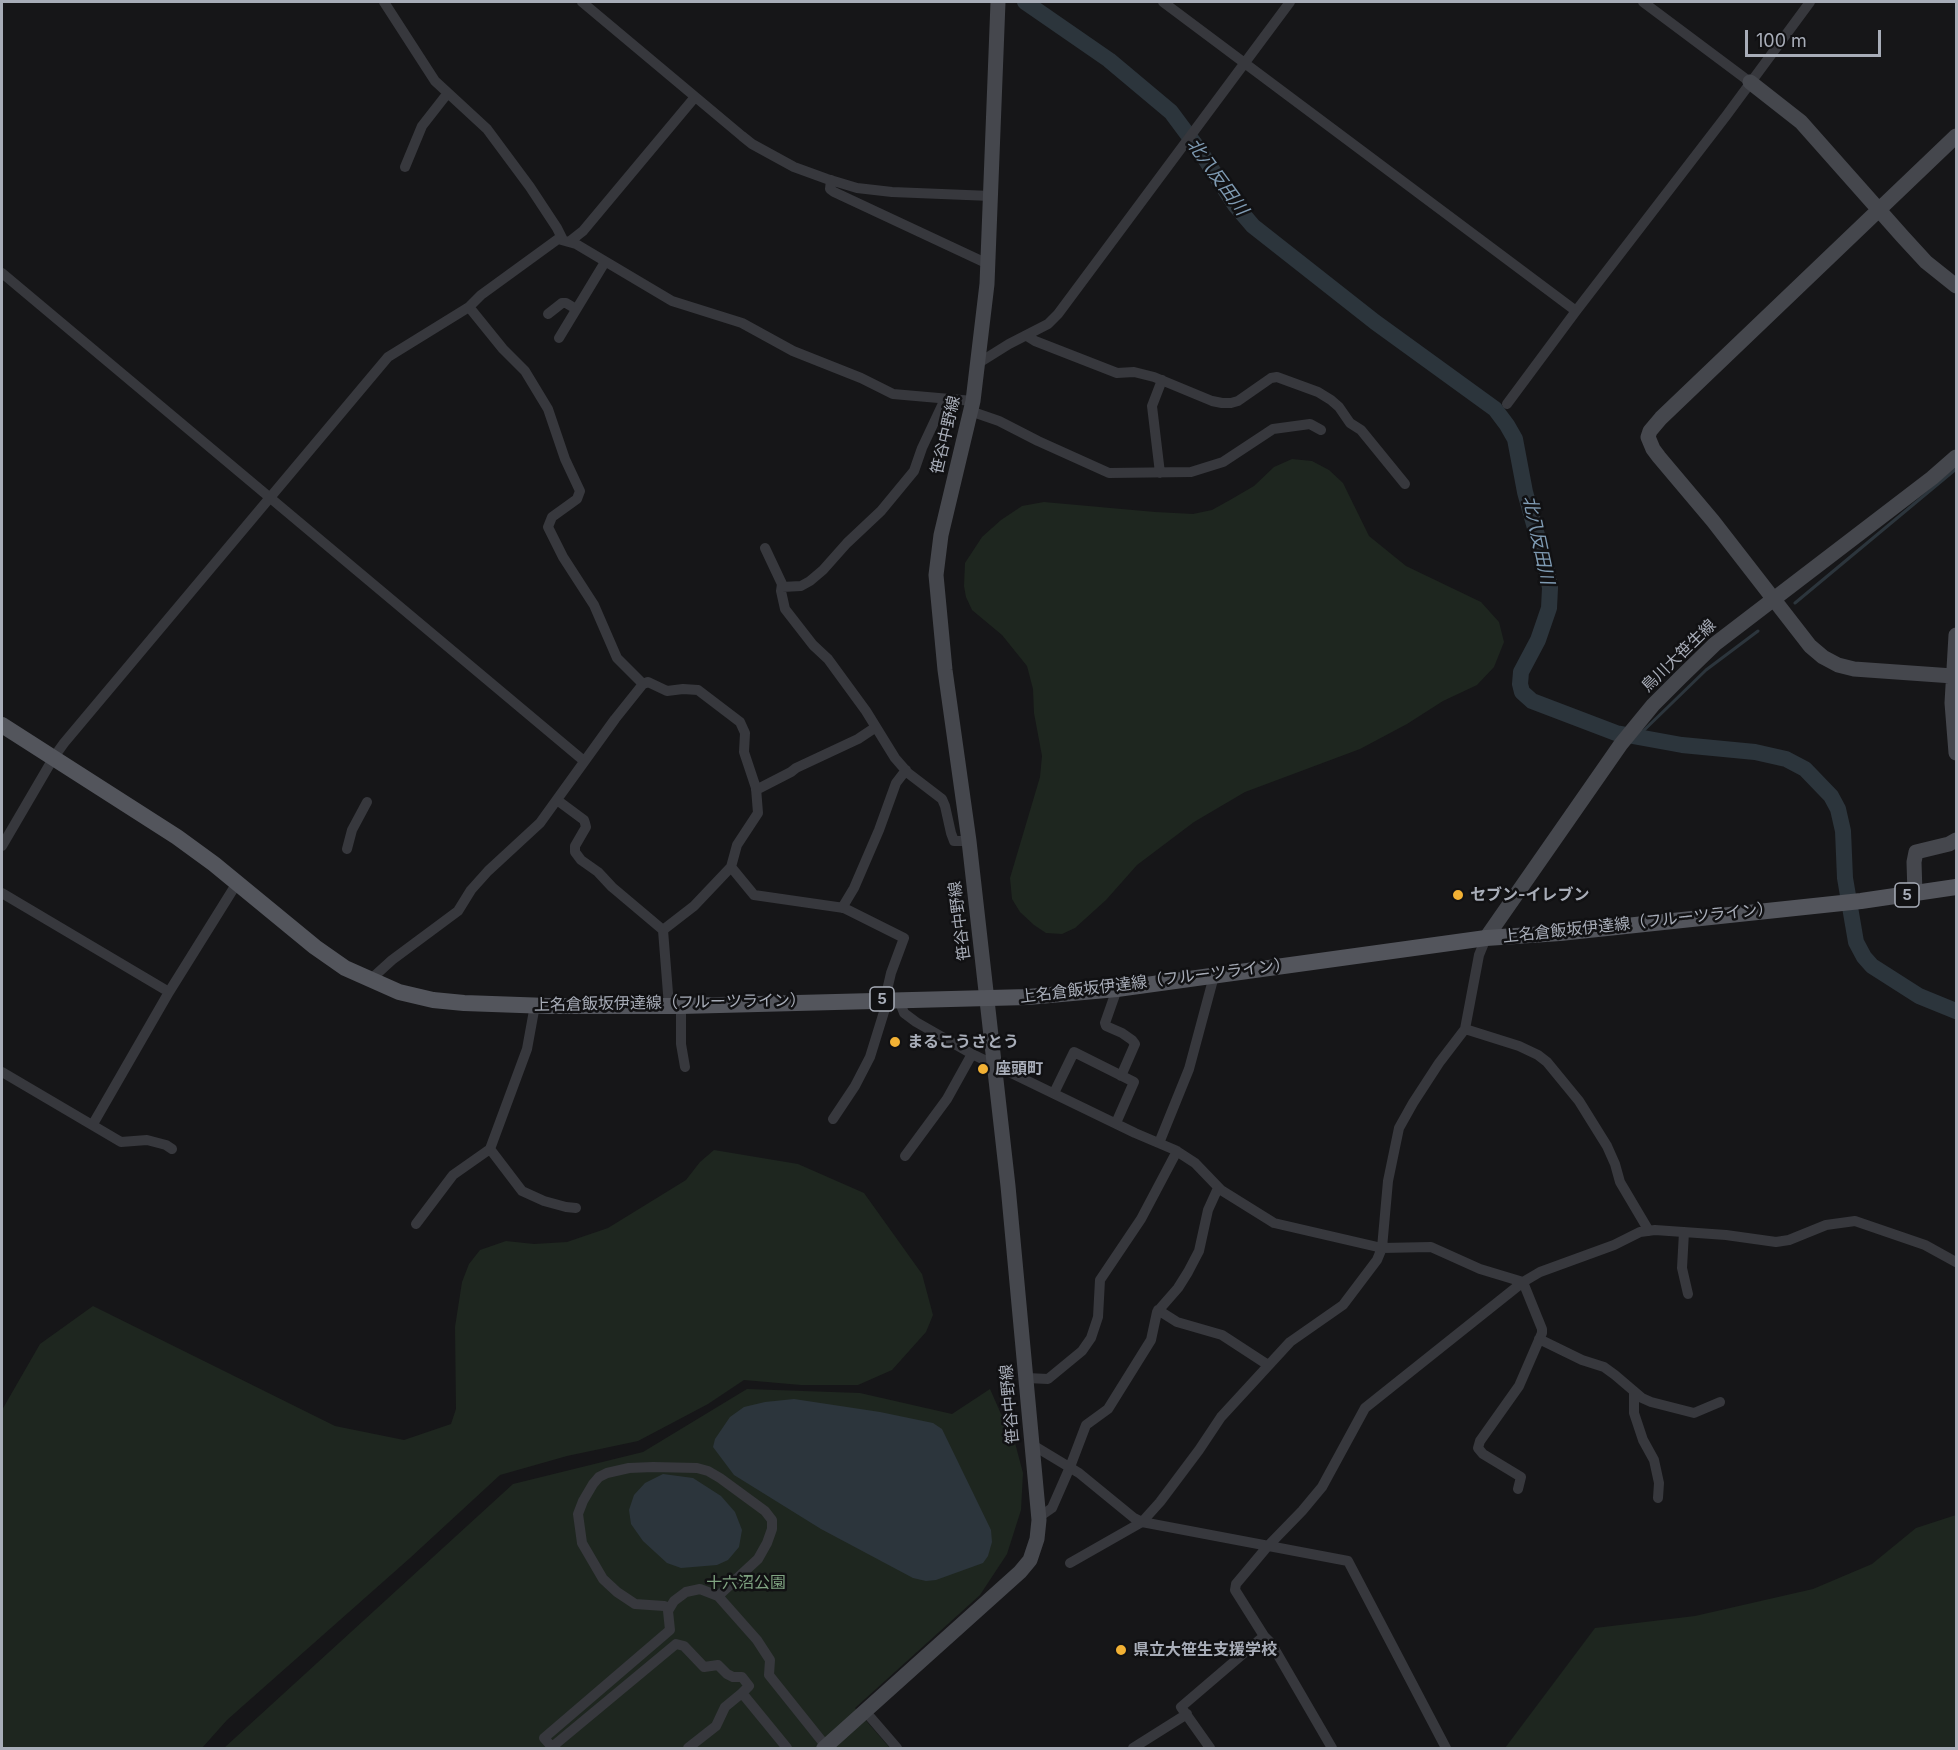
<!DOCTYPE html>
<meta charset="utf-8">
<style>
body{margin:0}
#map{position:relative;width:1958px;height:1750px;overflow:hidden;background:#161618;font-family:Inter,sans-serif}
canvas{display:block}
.frame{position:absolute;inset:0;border:3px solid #a8adb8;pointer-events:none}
.scale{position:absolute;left:1745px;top:30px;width:136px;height:27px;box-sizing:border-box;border:3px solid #a8adb8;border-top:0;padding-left:8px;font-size:18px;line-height:21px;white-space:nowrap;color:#a8adb8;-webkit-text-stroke:4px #111113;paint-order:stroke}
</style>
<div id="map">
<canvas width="1958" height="1750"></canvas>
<div class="frame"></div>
<div class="scale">100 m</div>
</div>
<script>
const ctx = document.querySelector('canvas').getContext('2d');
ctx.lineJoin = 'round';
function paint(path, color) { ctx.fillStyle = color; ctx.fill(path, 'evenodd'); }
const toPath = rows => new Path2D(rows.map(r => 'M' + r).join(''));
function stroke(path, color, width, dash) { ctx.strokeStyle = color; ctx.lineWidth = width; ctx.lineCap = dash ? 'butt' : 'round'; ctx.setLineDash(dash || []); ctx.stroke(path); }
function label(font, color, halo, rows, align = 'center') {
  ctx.font = font + ' Inter,"Noto Sans JP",sans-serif'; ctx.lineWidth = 5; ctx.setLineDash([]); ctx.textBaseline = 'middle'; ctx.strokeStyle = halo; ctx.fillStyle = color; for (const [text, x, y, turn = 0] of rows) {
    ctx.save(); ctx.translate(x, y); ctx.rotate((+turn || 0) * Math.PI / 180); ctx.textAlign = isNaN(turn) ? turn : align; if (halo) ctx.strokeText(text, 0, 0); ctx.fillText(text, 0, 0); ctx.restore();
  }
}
const green = toPath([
 [1292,459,1312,461,1329,470,1343,483,1369,536,1406,566,1481,602,1499,622,1504,642,1494,667,1477,685,1443,701,1407,724,1360,749,1245,792,1194,822,1137,865,1106,900,1075,928,1062,934,1046,933,1034,925,1020,912,1012,899,1010,878,1040,777,1042,756,1034,713,1033,689,1027,666,1002,635,972,610,966,597,964,586,965,563,982,537,1001,520,1022,506,1044,502,1155,512,1193,514,1212,510,1230,500,1254,486,1274,467],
 [714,1150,798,1164,864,1193,922,1274,933,1315,926,1332,892,1370,858,1385,801,1385,744,1380,708,1404,638,1441,567,1456,500,1475,410,1558,227,1720,202,1748,2,1748,2,1410,40,1344,93,1306,335,1426,404,1440,451,1424,456,1409,455,1327,462,1282,469,1264,480,1250,506,1241,534,1244,567,1242,608,1228,686,1180,700,1162],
 [747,1389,860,1393,952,1414,990,1389,1001,1414,1010,1424,1023,1473,1021,1510,1007,1554,980,1595,855,1708,890,1748,224,1748,513,1484,643,1452],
 [1956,1515,1956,1748,1505,1748,1595,1628,1695,1616,1813,1589,1872,1564,1916,1528]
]);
const water = toPath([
 [794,1399,880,1412,933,1423,942,1429,991,1530,992,1542,988,1556,983,1563,936,1580,926,1581,913,1578,821,1529,734,1475,713,1447,715,1439,730,1417,744,1407,765,1402],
 [663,1474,693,1478,721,1496,735,1512,742,1530,739,1547,728,1560,717,1565,681,1568,667,1563,643,1541,631,1524,629,1510,634,1495,645,1483]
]);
const stream = toPath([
 [1795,603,1956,469],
 [1637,737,1706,670,1758,631]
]);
const river = toPath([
 [1025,2,1109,60,1171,112,1200,151,1235,205,1253,226,1375,322,1495,409,1507,425,1515,439,1525,492,1547,571,1550,588,1549,608,1538,640,1521,672,1520,684,1522,692,1532,701,1616,733,1682,745,1755,752,1786,759,1805,769,1831,796,1838,809,1843,831,1845,878,1856,942,1864,957,1872,966,1919,996,1956,1011]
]);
const street = toPath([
 [384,2,435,81,487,129,530,187,557,228,563,240],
 [582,2,742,136,752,144,794,167,827,179,857,188,892,192,991,196],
 [1163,2,1576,311],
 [1643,2,1750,82],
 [405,167,422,126,447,94],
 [831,180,830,189,834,192,988,264],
 [569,242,583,231,695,97],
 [2,273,584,761],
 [548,314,562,303,566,303,576,309],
 [1027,336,1035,341,1117,373,1134,372,1154,377,1212,401,1222,403,1231,403,1238,401,1271,378,1277,377,1318,392,1331,400,1339,407,1350,423,1361,430,1405,484],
 [559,338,605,262],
 [977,364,1009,344,1048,324,1058,314,1290,2],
 [1507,404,1576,311,1726,116,1810,2],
 [970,411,999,421,1038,441,1109,473,1191,472,1223,462,1273,429,1310,424,1321,430],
 [1160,473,1152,406,1162,380],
 [765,548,782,584,781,591,785,609,813,645,828,659,866,711,895,758,908,773,942,799,945,806,951,833,954,841,969,841],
 [782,587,801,586,810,581,823,570,847,543,881,511,914,471,922,448,945,399],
 [756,790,791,772,796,768,858,739,876,727],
 [557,800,584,820,585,823,586,827,575,846,575,852,581,860,598,872,612,887,663,930,694,906,731,867,737,845,758,813,756,788,744,752,745,733,740,722,698,690,683,689,667,691,648,682,643,684],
 [2,846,54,757,64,743,388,357,469,307,481,295,558,239,576,244,672,301,742,323,793,351,861,378,893,394,973,401],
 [347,849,352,830,367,802],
 [731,867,754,895,844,908,904,938,891,973,888,986,888,999,870,1057,855,1086,833,1119],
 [2,893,169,992],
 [842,908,854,888,879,830,896,783,906,770],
 [663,930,669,1006],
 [370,980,392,960,458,911,471,890,488,871,540,823,615,719,643,684,617,658,594,605,563,557,548,527,552,517,577,499,580,491,565,459,548,409,525,371,503,349,469,307],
 [1117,989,1105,1023,1106,1026,1122,1033,1132,1040,1135,1044,1121,1076],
 [899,1000,904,1013,916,1022,972,1054,1135,1133,1175,1150,1195,1163,1221,1190,1274,1223,1382,1248,1431,1247,1480,1269,1523,1282,1540,1272,1614,1245,1640,1232,1655,1230,1726,1235,1776,1242,1789,1240,1826,1225,1855,1221,1925,1245,1956,1262],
 [535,1005,527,1049,490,1149,522,1191,544,1201,566,1207,576,1208],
 [681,1006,681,1044,685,1067],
 [1465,1029,1519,1046,1538,1055,1547,1062,1579,1101,1607,1146,1615,1164,1620,1182,1649,1231],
 [2,1072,121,1142,147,1140,166,1145,172,1149],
 [1054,1093,1074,1052,1134,1082,1116,1123],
 [93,1124,169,992,237,883],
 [1159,1143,1189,1069,1214,976],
 [905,1156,947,1099,972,1054],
 [416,1224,453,1175,490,1149],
 [1684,1232,1682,1268,1688,1294],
 [1158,1310,1177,1322,1222,1335,1268,1365],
 [1539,1339,1582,1360,1604,1367,1615,1375,1642,1398,1651,1402,1694,1413,1720,1402],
 [1027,1378,1048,1379,1082,1351,1091,1338,1098,1317,1100,1280,1141,1219,1177,1151],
 [1634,1392,1634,1413,1643,1440,1654,1460,1659,1483,1658,1498],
 [1031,1444,1079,1473,1134,1518,1142,1522,1348,1561,1446,1748],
 [1039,1517,1052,1508,1070,1467,1086,1425,1108,1409,1151,1340,1157,1312,1178,1288,1188,1272,1199,1251,1208,1210,1218,1188],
 [1070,1563,1142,1522,1160,1502,1199,1450,1221,1417,1290,1342,1343,1305,1377,1260,1382,1248,1388,1181,1399,1128,1413,1103,1439,1063,1465,1029,1479,955,1486,938],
 [669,1608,664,1606,635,1604,617,1592,603,1579,582,1543,578,1514,583,1501,593,1484,599,1477,607,1473,629,1468,653,1467,697,1468,708,1471,720,1478,765,1511,772,1520,772,1529,767,1543,758,1559,718,1596],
 [865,1711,897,1748],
 [688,1748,716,1726,725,1707,742,1693],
 [787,1748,742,1693,749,1686,742,1677,733,1677,727,1674,718,1665,704,1667,684,1646,676,1644,552,1747,544,1738,670,1630,668,1611,674,1601,686,1592,700,1589,718,1596,757,1640,770,1660,769,1675,825,1745,821,1748],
 [1133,1748,1187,1714],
 [1210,1748,1181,1707,1264,1636],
 [1332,1748,1271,1643,1264,1636,1235,1590,1236,1584,1267,1547,1302,1511,1322,1487,1365,1408,1523,1282,1542,1329,1542,1333,1519,1386,1480,1441,1478,1448,1483,1454,1521,1477,1518,1489]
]);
const secondary = toPath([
 [1750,82,1801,122,1903,237,1926,262,1956,286],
 [1956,635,1952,703,1956,753],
 [1953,676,1854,669,1838,665,1823,657,1810,646,1713,521,1659,457,1653,449,1648,437,1650,431,1661,418,1956,136],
 [1915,894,1914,862,1916,852,1949,844,1956,840],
 [1486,938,1621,744,1653,705,1681,677,1715,644,1932,478,1956,457],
 [824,1748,1020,1572,1030,1560,1037,1539,1039,1520,1008,1186,969,841,945,670,936,575,941,535,973,401,987,284,998,2]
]);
const primary = toPath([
 [2,725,177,837,214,864,315,947,345,968,399,992,433,1000,464,1003,548,1006,681,1006,1028,997,1117,989,1486,938,1560,933,1861,901,1956,887]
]);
const markers = [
 [1458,895,6,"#f2b134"],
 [895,1042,6,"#f2b134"],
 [983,1069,6,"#f2b134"],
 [1121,1650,6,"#f2b134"]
];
const shields = [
 [1907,895,24],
 [882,999,24]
];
const shieldNames = [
 ["5",1907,895],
 ["5",882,999]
];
const streetNames = [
 ["笹谷中野線",946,435,-77],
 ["鳥川大笹生線",1679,656,-44],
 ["笹谷中野線",960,921,-97],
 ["上名倉飯坂伊達線（フルーツライン）",1638,923,-6],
 ["上名倉飯坂伊達線（フルーツライン）",1155,981,-7],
 ["上名倉飯坂伊達線（フルーツライン）",670,1003,-1],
 ["笹谷中野線",1010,1404,-95]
];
const poiNames = [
 ["セブン-イレブン",1470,895],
 ["まるこうさとう",907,1042],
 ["座頭町",995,1069],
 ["県立大笹生支援学校",1133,1650]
];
const parkNames = [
 ["十六沼公園",746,1583]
];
const waterNames = [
 ["北八反田川",1217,177,54],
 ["北八反田川",1538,540,78]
];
paint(green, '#1e261f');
paint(water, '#2c353c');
stroke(stream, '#2c353c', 3);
stroke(river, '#2c353c', 16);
stroke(street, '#37383d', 10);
stroke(secondary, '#45474d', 15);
stroke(primary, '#53555c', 16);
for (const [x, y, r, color] of markers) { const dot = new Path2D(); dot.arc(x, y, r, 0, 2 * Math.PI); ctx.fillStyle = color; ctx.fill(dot); stroke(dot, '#111113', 2); }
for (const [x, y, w] of shields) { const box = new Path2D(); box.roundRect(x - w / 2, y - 12, w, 24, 4.5); ctx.fillStyle = '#111113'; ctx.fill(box); stroke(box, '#a8adb8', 1.5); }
label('bold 15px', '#a8adb8', null, shieldNames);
label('16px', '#a8adb8', '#111113', streetNames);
label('bold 16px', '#a8adb8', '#111113', poiNames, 'left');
label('16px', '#7fa381', '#111113', parkNames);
label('italic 18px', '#7f9bb3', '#111113', waterNames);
</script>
